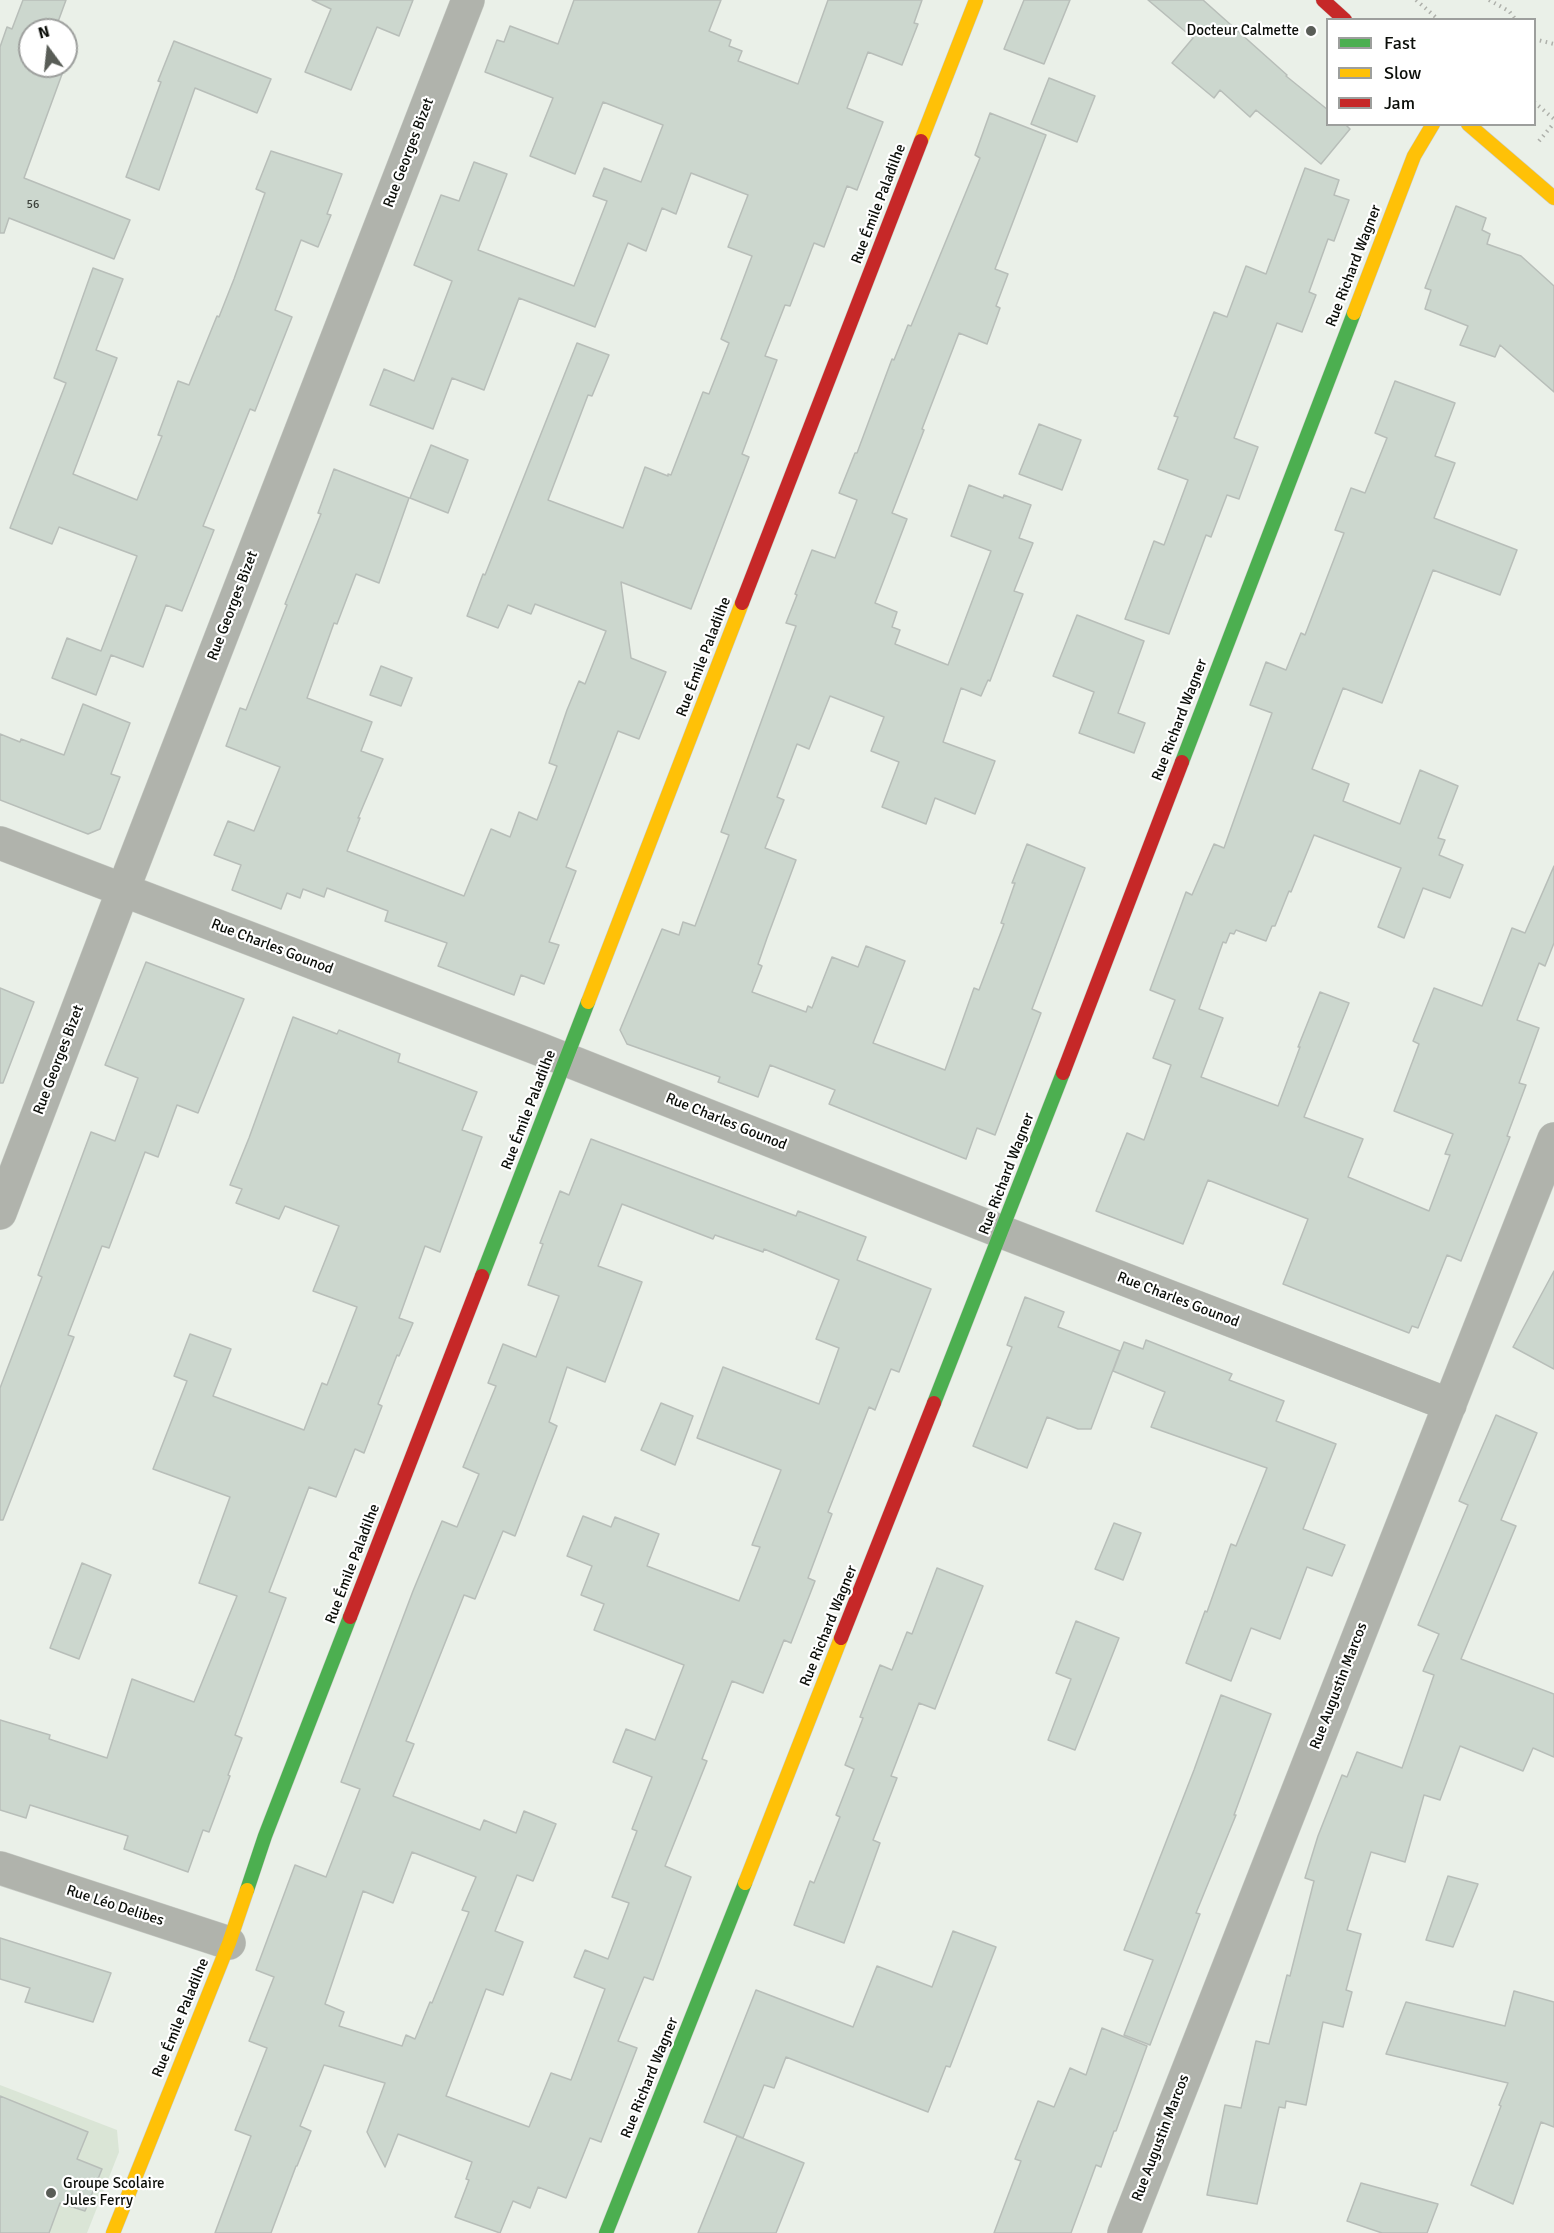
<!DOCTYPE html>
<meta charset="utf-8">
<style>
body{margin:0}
#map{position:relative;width:1554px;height:2233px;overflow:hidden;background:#eaf0e8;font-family:Signika,sans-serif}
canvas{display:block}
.legend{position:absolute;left:1326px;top:18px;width:210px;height:108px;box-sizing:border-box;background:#fff;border:2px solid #9d9f9d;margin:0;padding:8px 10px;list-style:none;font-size:18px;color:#0b0e09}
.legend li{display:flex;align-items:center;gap:12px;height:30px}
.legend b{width:30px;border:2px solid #9d9f9d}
.north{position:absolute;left:18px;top:18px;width:60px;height:60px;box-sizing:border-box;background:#fff;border:2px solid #9d9f9d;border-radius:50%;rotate:345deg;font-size:16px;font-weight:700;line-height:24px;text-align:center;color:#0b0e09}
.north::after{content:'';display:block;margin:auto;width:21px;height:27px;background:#595d57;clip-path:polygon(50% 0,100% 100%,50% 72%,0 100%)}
</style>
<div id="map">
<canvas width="1554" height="2233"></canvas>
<ul class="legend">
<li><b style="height:8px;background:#4caf50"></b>Fast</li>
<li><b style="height:8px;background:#ffc107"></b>Slow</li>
<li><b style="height:8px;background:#c62828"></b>Jam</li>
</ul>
<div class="north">N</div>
</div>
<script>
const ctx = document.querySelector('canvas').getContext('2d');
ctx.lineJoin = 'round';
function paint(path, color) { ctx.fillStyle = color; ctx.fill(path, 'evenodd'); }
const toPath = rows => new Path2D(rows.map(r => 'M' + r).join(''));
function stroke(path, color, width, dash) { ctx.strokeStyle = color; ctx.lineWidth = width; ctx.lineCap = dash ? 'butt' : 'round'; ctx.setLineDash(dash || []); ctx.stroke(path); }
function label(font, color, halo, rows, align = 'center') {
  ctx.font = font + ' Signika,sans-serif'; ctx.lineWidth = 4.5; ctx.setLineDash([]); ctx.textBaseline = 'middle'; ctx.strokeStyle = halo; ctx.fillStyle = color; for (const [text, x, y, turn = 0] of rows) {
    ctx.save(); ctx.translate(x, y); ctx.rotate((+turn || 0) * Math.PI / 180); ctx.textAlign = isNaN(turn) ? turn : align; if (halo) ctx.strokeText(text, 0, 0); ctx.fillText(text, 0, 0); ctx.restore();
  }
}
const built = toPath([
 [0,2085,117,2130,119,2152,87,2233,0,2233]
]);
const building = toPath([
 [23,0,66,0,55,30,30,30,30,66,65,66,24,178,130,220,114,259,9,218,4,233,0,233,0,47,7,27,12,29,23,0],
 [312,0,413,0,399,36,377,27,351,90,305,72,331,9,312,0],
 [574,0,721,0,709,31,731,40,729,46,742,51,738,61,798,84,828,0,922,0,914,23,918,24,902,65,868,52,847,108,883,122,857,190,847,186,824,247,814,243,790,306,785,305,765,356,777,360,742,454,749,457,691,609,621,582,631,658,666,672,639,739,618,731,566,867,576,871,549,942,559,945,544,984,521,975,514,995,438,966,447,943,385,921,388,911,327,888,324,897,303,889,300,898,287,893,281,909,232,890,241,865,214,855,228,821,254,831,280,767,226,746,240,708,246,710,287,605,285,604,321,514,318,513,334,469,409,498,379,583,356,574,337,624,334,623,307,698,372,722,361,751,383,759,358,818,360,818,347,851,464,896,491,829,510,837,519,812,537,820,557,766,549,763,567,710,579,681,585,684,606,631,535,604,531,614,508,605,498,628,467,616,483,574,485,575,577,343,609,355,592,396,588,395,548,500,623,528,645,467,668,476,668,474,671,475,703,392,709,394,729,343,721,339,752,256,728,247,748,195,691,173,676,214,662,208,646,251,628,243,595,327,519,298,484,390,452,378,433,429,370,405,384,369,414,381,452,281,414,265,441,195,459,201,474,162,507,174,478,250,574,286,607,201,593,196,604,168,641,182,663,125,603,102,575,174,530,156,553,98,485,72,497,40,504,42,510,26,558,44,574,0],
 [1024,0,1070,0,1044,64,1004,49,1024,0],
 [1148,0,1203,0,1287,75,1286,76,1328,110,1328,124,1345,124,1350,129,1321,164,1256,110,1250,117,1220,90,1214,98,1172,63,1193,38,1148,0],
 [174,41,271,79,257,113,195,88,159,190,126,177,161,82,158,81,174,41],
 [1049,78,1095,96,1077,142,1031,124,1049,78],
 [990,113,1046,135,995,269,1008,274,996,306,1000,308,987,344,959,333,922,429,924,430,892,513,907,519,875,603,897,612,892,627,900,630,895,644,948,665,991,551,951,536,969,485,1003,498,1004,495,1031,505,1019,538,1033,543,1014,591,1023,594,990,681,988,680,981,696,961,688,943,742,995,761,975,814,935,798,926,824,882,807,899,762,871,751,884,717,830,696,809,749,797,744,777,797,784,800,765,848,796,860,767,938,758,964,762,966,752,992,806,1012,808,1006,812,1008,832,957,858,967,866,946,905,961,873,1043,945,1070,974,988,979,990,1004,924,1001,923,1015,883,1012,883,1027,844,1085,868,1032,1009,1041,1013,995,1135,977,1128,966,1159,829,1104,835,1090,770,1065,758,1097,718,1082,720,1077,627,1044,620,1030,662,929,679,935,683,922,695,926,729,835,721,832,796,626,786,623,797,595,795,594,812,550,835,558,857,500,839,493,855,453,857,453,892,359,894,360,908,325,911,326,980,158,975,155,990,113],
 [271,151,342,174,327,214,331,215,318,247,301,240,275,310,292,317,255,411,250,409,203,526,214,530,182,611,166,605,143,667,111,655,96,695,52,678,67,638,101,651,137,556,59,527,52,544,10,528,66,383,54,378,93,268,123,279,96,350,117,358,73,474,137,500,162,436,158,435,178,381,189,385,217,316,219,317,234,279,265,193,256,189,271,151],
 [1305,168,1339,180,1334,195,1349,200,1334,241,1328,239,1309,292,1316,295,1302,332,1277,323,1234,438,1258,447,1239,499,1227,495,1211,537,1206,535,1169,634,1125,619,1154,541,1164,545,1188,480,1158,469,1178,417,1174,416,1214,312,1227,317,1246,266,1266,274,1305,168],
 [1456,206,1486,218,1482,230,1490,234,1487,244,1521,256,1554,286,1554,392,1500,345,1495,357,1460,345,1468,326,1425,309,1431,290,1425,288,1456,206],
 [1395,381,1455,403,1435,456,1455,463,1434,518,1517,550,1500,595,1433,570,1382,703,1343,688,1312,769,1349,784,1343,801,1400,824,1420,770,1458,786,1438,838,1445,840,1439,855,1463,865,1450,898,1423,888,1404,938,1378,927,1401,868,1314,835,1291,892,1289,891,1275,926,1272,926,1266,941,1236,930,1234,934,1230,933,1226,943,1223,942,1199,1009,1223,1018,1201,1077,1278,1106,1300,1047,1298,1047,1320,992,1349,1003,1304,1117,1363,1139,1348,1177,1429,1211,1450,1155,1445,1154,1453,1134,1394,1111,1419,1044,1413,1041,1434,988,1482,1006,1512,928,1525,933,1554,866,1554,943,1545,966,1539,963,1517,1020,1539,1028,1519,1083,1526,1085,1507,1136,1510,1137,1461,1261,1447,1255,1418,1328,1412,1326,1409,1333,1283,1284,1308,1219,1208,1180,1183,1244,1096,1211,1127,1133,1144,1140,1171,1065,1153,1058,1175,1000,1150,990,1186,892,1192,895,1214,844,1224,848,1272,713,1250,705,1266,662,1286,670,1301,633,1305,635,1344,533,1335,530,1351,488,1365,493,1387,438,1375,433,1395,381],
 [1039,424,1081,440,1062,490,1019,474,1039,424],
 [431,445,468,460,448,513,410,498,431,445],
 [1077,615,1144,641,1118,713,1145,723,1134,753,1079,733,1094,692,1053,676,1077,615],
 [381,666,412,678,401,706,370,695,381,666],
 [83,704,130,723,111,774,120,777,100,829,88,834,0,800,0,734,20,742,21,739,64,755,83,704],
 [146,962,244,999,198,1113,177,1105,158,1157,145,1152,109,1248,102,1246,68,1335,74,1337,56,1384,3,1520,0,1520,0,1388,42,1277,38,1275,91,1132,115,1141,138,1078,105,1065,146,962],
 [0,988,34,1002,3,1083,0,1083,0,988],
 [293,1017,337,1034,339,1030,400,1054,398,1062,477,1092,462,1130,482,1137,440,1252,425,1246,399,1318,413,1323,399,1356,397,1355,378,1404,382,1406,364,1453,355,1449,336,1497,309,1487,269,1592,286,1598,235,1735,242,1738,228,1775,230,1776,209,1832,203,1830,188,1872,124,1849,128,1836,30,1805,26,1818,0,1810,0,1720,50,1735,49,1739,107,1758,132,1679,194,1702,237,1596,199,1583,230,1497,153,1469,187,1381,174,1376,190,1334,231,1349,213,1396,304,1430,322,1383,327,1385,357,1307,313,1291,339,1226,285,1206,279,1219,236,1203,242,1189,230,1185,249,1138,293,1017],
 [591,1139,796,1216,798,1211,866,1237,857,1260,931,1289,899,1372,891,1369,875,1410,869,1407,828,1512,832,1514,808,1578,815,1581,791,1643,784,1640,763,1693,732,1681,702,1759,707,1761,665,1866,691,1877,653,1980,644,1977,618,2041,637,2048,601,2142,590,2138,566,2198,538,2187,530,2208,513,2201,500,2233,455,2217,469,2180,466,2179,472,2162,398,2134,385,2167,367,2132,385,2083,324,2065,300,2126,311,2131,297,2166,296,2166,271,2233,215,2233,251,2136,235,2130,267,2048,249,2041,274,1977,256,1970,295,1865,326,1877,360,1789,341,1782,413,1591,442,1521,457,1527,479,1474,463,1467,496,1386,488,1383,503,1344,536,1357,559,1296,528,1285,543,1244,540,1243,560,1191,569,1195,591,1139],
 [622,1204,713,1239,715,1235,763,1252,764,1249,839,1280,816,1339,839,1348,819,1404,723,1367,697,1438,781,1470,752,1545,760,1547,739,1601,647,1566,659,1534,615,1517,611,1527,583,1516,567,1556,592,1566,581,1595,604,1604,594,1630,684,1665,655,1740,626,1729,613,1762,652,1777,632,1829,637,1831,612,1897,629,1903,608,1959,585,1950,574,1977,605,1989,571,2080,551,2073,529,2127,446,2096,486,1989,503,1995,523,1942,495,1931,517,1875,533,1881,556,1824,524,1811,516,1833,484,1820,480,1830,393,1796,414,1744,406,1741,464,1595,475,1599,503,1531,515,1536,557,1426,549,1422,567,1367,605,1382,642,1282,598,1266,622,1204],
 [412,1852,476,1877,462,1910,469,1912,432,2003,430,2002,415,2039,406,2035,402,2046,339,2026,344,2012,325,2004,363,1891,393,1903,412,1852],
 [1554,1271,1554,1369,1513,1347,1554,1271],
 [1025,1297,1064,1312,1058,1327,1120,1351,1091,1429,1078,1429,1047,1417,1027,1468,973,1446,1012,1347,1007,1345,1025,1297],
 [1146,1340,1232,1374,1229,1380,1284,1401,1276,1421,1336,1444,1303,1529,1345,1545,1332,1576,1307,1567,1280,1639,1251,1628,1231,1681,1186,1663,1205,1611,1207,1612,1231,1544,1236,1546,1267,1468,1151,1427,1165,1392,1113,1371,1124,1342,1143,1349,1146,1340],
 [661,1403,693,1416,675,1465,641,1450,661,1403],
 [1496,1415,1537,1433,1501,1520,1516,1526,1461,1659,1554,1694,1554,1757,1533,1748,1523,1771,1460,1746,1440,1800,1424,1795,1405,1862,1371,1852,1347,1930,1361,1934,1346,1990,1352,1992,1343,2027,1323,2022,1306,2105,1286,2101,1285,2108,1279,2107,1257,2204,1207,2195,1225,2105,1241,2108,1256,2041,1269,2044,1287,1975,1290,1976,1314,1881,1305,1878,1318,1836,1342,1775,1347,1777,1357,1752,1402,1768,1434,1675,1423,1671,1439,1634,1418,1625,1468,1505,1459,1501,1496,1415],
 [1114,1523,1141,1533,1123,1580,1095,1569,1114,1523],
 [82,1563,111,1575,79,1659,50,1648,82,1563],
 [937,1568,983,1586,935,1709,919,1703,891,1776,897,1778,873,1840,880,1843,844,1943,794,1925,810,1881,814,1883,840,1817,836,1815,854,1769,845,1765,863,1718,860,1717,880,1665,892,1670,907,1632,912,1634,937,1568],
 [1076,1621,1119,1638,1075,1750,1048,1740,1071,1679,1056,1673,1076,1621],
 [1221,1695,1271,1714,1234,1815,1236,1815,1196,1913,1200,1914,1150,2045,1124,2035,1153,1960,1124,1950,1194,1770,1221,1695],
 [1448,1876,1478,1884,1453,1947,1426,1940,1448,1876],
 [953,1931,996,1947,950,2067,946,2066,928,2112,786,2057,774,2088,764,2085,743,2138,704,2122,756,1990,853,2027,877,1966,932,1987,953,1931],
 [0,1938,111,1973,93,2022,25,2002,30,1988,0,1979,0,1938],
 [1514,1991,1554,2002,1554,2127,1541,2122,1513,2204,1471,2185,1501,2106,1499,2105,1508,2083,1386,2054,1406,2002,1505,2026,1514,1991],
 [1102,2028,1147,2046,1116,2131,1114,2131,1101,2167,1096,2165,1071,2233,994,2233,1021,2161,1015,2159,1038,2101,1054,2107,1070,2068,1086,2075,1102,2028],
 [0,2096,88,2132,77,2159,102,2169,85,2211,60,2203,49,2233,0,2233,0,2096],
 [737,2136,804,2163,776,2233,698,2233,737,2136],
 [1361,2183,1438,2204,1427,2233,1382,2233,1347,2221,1361,2183]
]);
const path = toPath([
 [1416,0,1439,20],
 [1489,0,1509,11,1516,20],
 [1534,39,1554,44],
 [1534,102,1554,119],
 [1539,141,1554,123]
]);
const street = toPath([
 [0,843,539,1049,1002,1232,1450,1405],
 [0,1213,123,890,468,0],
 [0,1868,229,1943],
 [1124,2233,1554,1139]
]);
const fast = toPath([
 [1182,762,1354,313],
 [482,1276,588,1002],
 [934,1403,1063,1073],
 [247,1890,265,1836,350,1617],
 [606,2233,745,1883]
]);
const slow = toPath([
 [1468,124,1554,198],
 [921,141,976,0],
 [1354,313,1414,156,1433,124],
 [588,1002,742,603],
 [745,1883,841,1638],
 [113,2233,229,1943,247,1890]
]);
const jam = toPath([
 [1323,0,1345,20],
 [742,603,921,141],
 [1063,1073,1182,762],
 [350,1617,482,1276],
 [841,1638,934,1403]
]);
const markers = [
 [1311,31,6,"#595d57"],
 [51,2193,6,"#595d57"]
];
const numberNames = [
 ["56",33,205]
];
const poiNames = [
 ["Docteur Calmette",1299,31],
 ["Groupe Scolaire",63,2184,"left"],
 ["Jules Ferry",63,2201,"left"]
];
const streetNames = [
 ["Rue Georges Bizet",409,153,-69],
 ["Rue Émile Paladilhe",879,204,-69],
 ["Rue Richard Wagner",1354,266,-69],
 ["Rue Georges Bizet",233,606,-69],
 ["Rue Émile Paladilhe",704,657,-69],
 ["Rue Richard Wagner",1180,720,-69],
 ["Rue Charles Gounod",272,947,21],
 ["Rue Georges Bizet",59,1060,-69],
 ["Rue Émile Paladilhe",529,1110,-69],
 ["Rue Charles Gounod",726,1122,22],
 ["Rue Richard Wagner",1007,1174,-69],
 ["Rue Charles Gounod",1178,1300,21],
 ["Rue Émile Paladilhe",353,1564,-69],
 ["Rue Richard Wagner",829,1626,-68],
 ["Rue Augustin Marcos",1339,1686,-69],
 ["Rue Léo Delibes",115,1906,18],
 ["Rue Émile Paladilhe",181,2018,-68],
 ["Rue Richard Wagner",650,2078,-68],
 ["Rue Augustin Marcos",1161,2138,-69]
];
paint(built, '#dae5d6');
paint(building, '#ccd7ce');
stroke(building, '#b8beb9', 1.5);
stroke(street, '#c7cbc5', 34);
stroke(fast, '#c7cbc5', 15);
stroke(slow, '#c7cbc5', 15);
stroke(jam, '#c7cbc5', 15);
stroke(path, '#aeb0aa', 4, [1.5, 4.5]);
stroke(street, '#b0b3ac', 33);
stroke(fast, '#4caf50', 14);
stroke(slow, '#ffc107', 14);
stroke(jam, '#c62828', 14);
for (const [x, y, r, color] of markers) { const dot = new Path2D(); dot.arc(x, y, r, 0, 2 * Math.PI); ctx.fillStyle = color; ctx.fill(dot); stroke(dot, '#fff', 2); }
label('12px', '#3b403a', null, numberNames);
label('15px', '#0b0e09', '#fff', poiNames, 'right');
label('15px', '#0b0e09', '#fff', streetNames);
</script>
